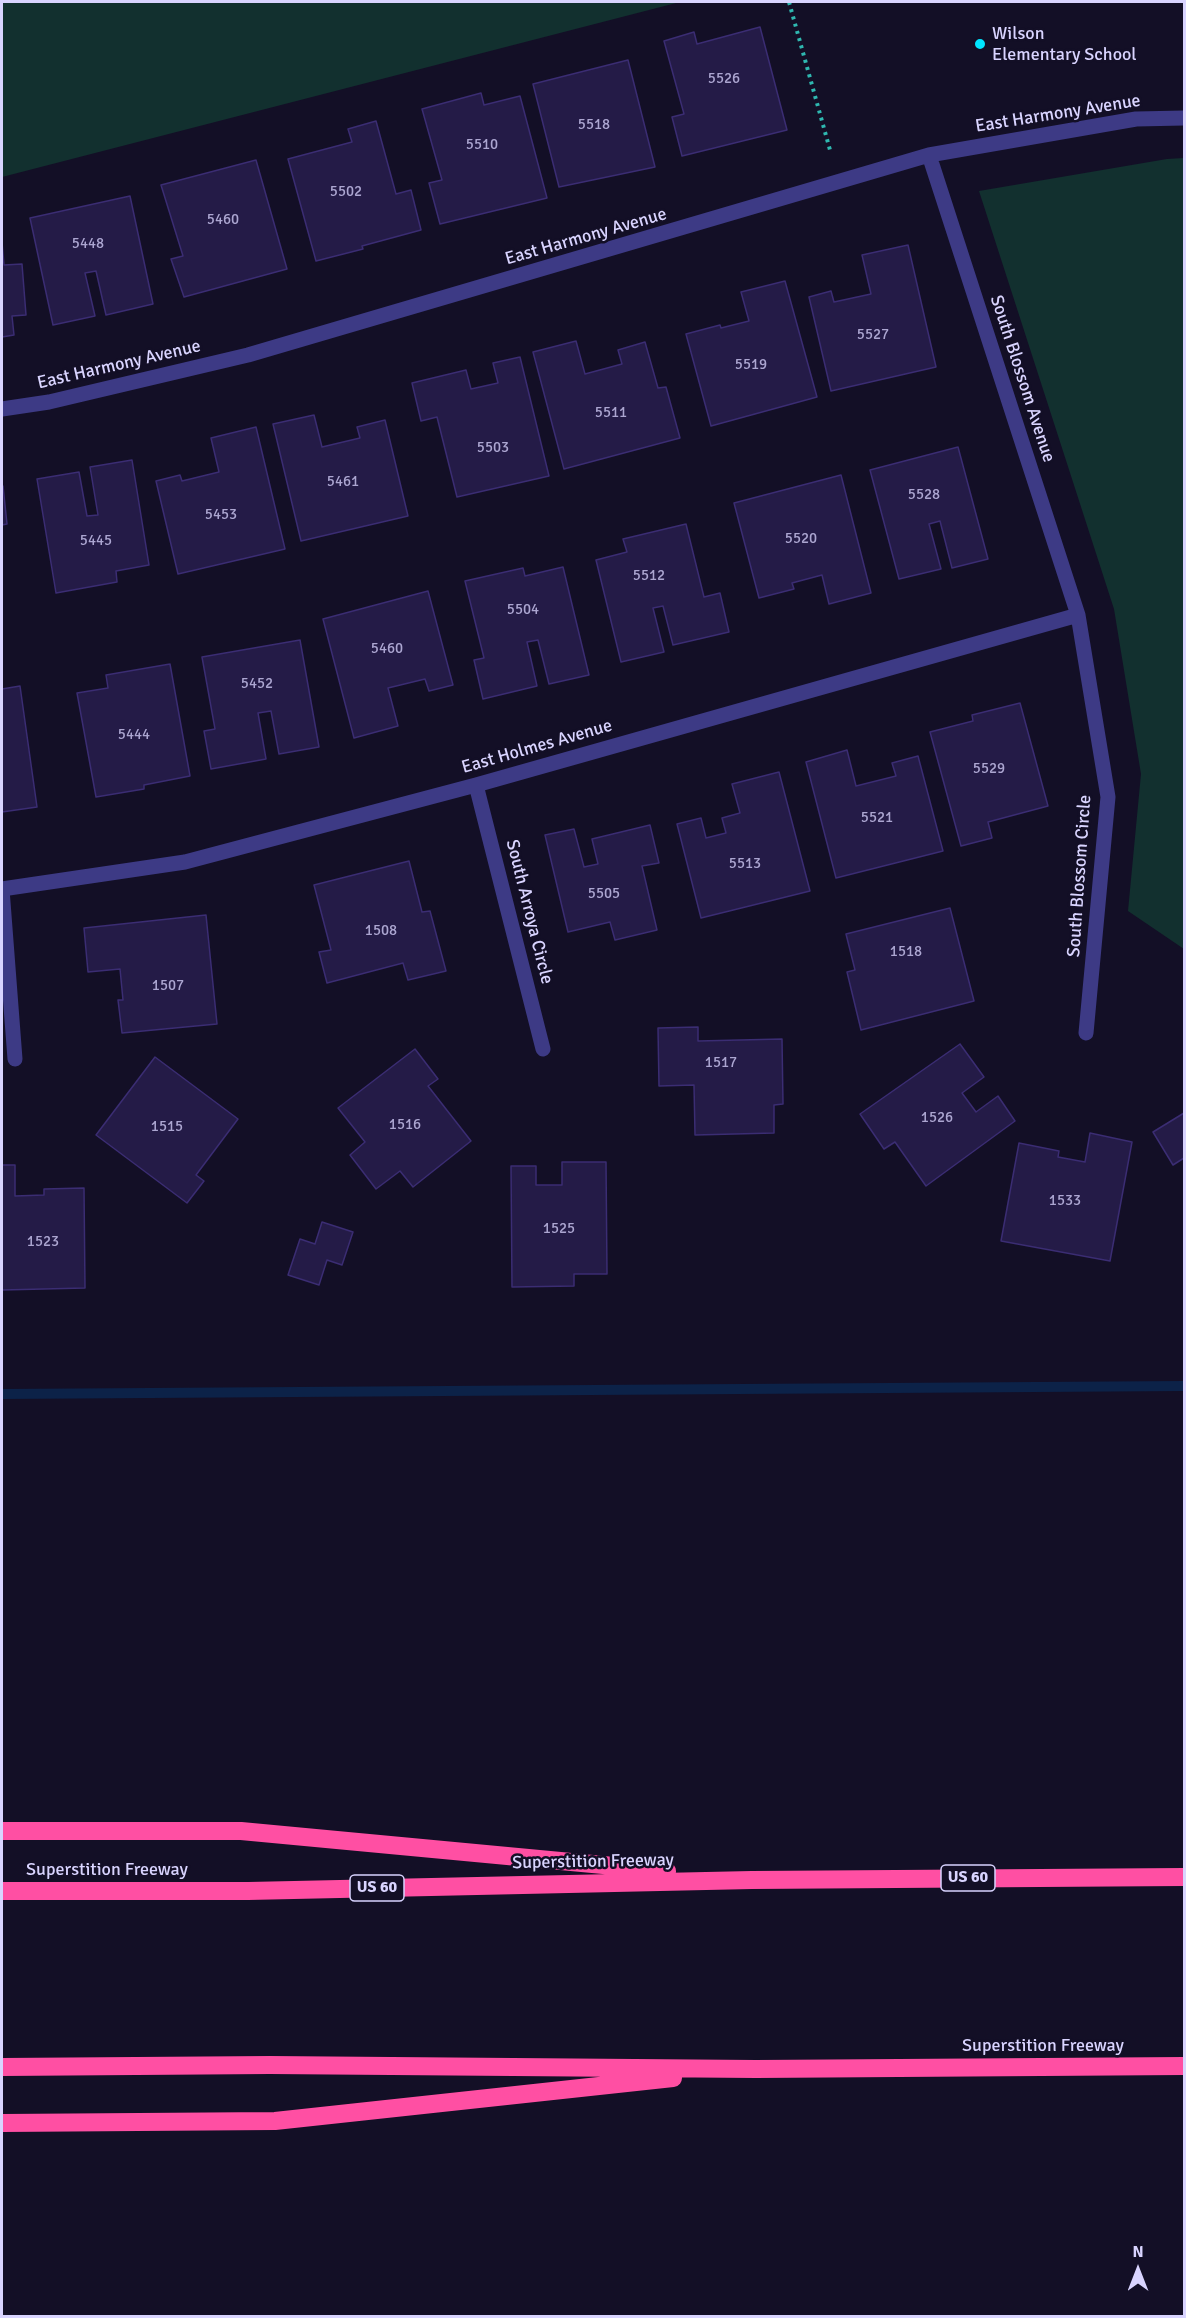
<!DOCTYPE html>
<style>
body{margin:0}
#map{position:relative;width:1186px;height:2318px;overflow:hidden;background:#130f26;font-family:Signika,sans-serif}
canvas{display:block}
.frame{position:absolute;inset:0;border:3px solid #d9d4ff;pointer-events:none}
.north{position:absolute;left:1108px;top:2240px;width:60px;height:60px;-webkit-text-stroke:4px #130f26;paint-order:stroke;rotate:0deg;font-size:16px;font-weight:700;line-height:24px;text-align:center;color:#d9d4ff}
.north::after{content:'';display:block;margin:auto;width:21px;height:27px;background:#d9d4ff;clip-path:polygon(50% 0,100% 100%,50% 72%,0 100%)}
</style>
<div id="map">
<canvas width="1186" height="2318"></canvas>
<div class="frame"></div>
<div class="north">N</div>
</div>
<script>
const ctx = document.querySelector('canvas').getContext('2d');
ctx.lineJoin = 'round';
function paint(path, color) { ctx.fillStyle = color; ctx.fill(path, 'evenodd'); }
const toPath = rows => new Path2D(rows.map(r => 'M' + r).join(''));
function stroke(path, color, width, dash) { ctx.strokeStyle = color; ctx.lineWidth = width; ctx.lineCap = dash ? 'butt' : 'round'; ctx.setLineDash(dash || []); ctx.stroke(path); }
function label(font, color, halo, rows, align = 'center') {
  ctx.font = font + ' Signika,sans-serif'; ctx.lineWidth = 5; ctx.setLineDash([]); ctx.textBaseline = 'middle'; ctx.strokeStyle = halo; ctx.fillStyle = color; for (const [text, x, y, turn = 0] of rows) {
    ctx.save(); ctx.translate(x, y); ctx.rotate((+turn || 0) * Math.PI / 180); ctx.textAlign = isNaN(turn) ? turn : align; if (halo) ctx.strokeText(text, 0, 0); ctx.fillText(text, 0, 0); ctx.restore();
  }
}
const green = toPath([
 [2,2,680,2,2,177],
 [1184,158,1184,949,1128,911,1141,774,1114,609,979,191,1167,159]
]);
const stream = toPath([
 [2,1394,1184,1386]
]);
const building = toPath([
 [760,27,787,130,682,156,672,117,684,114,664,41,694,32,697,44,760,27],
 [628,60,655,167,559,187,533,84,628,60],
 [481,93,484,105,520,96,547,198,440,224,429,183,442,180,422,109,481,93],
 [376,121,396,194,411,190,421,230,362,246,363,249,316,261,288,159,352,142,348,129,376,121],
 [256,160,287,269,184,297,171,259,183,256,161,185,256,160],
 [130,196,153,304,106,315,96,271,85,273,95,316,53,325,30,218,130,196],
 [2,242,4,265,22,264,26,315,12,316,14,335,2,337,2,242],
 [908,245,936,367,831,391,809,297,831,291,834,302,871,294,862,255,908,245],
 [785,281,817,397,711,426,686,334,720,325,721,328,749,321,741,292,785,281],
 [576,341,585,374,622,364,618,350,645,342,658,388,666,387,680,438,564,469,533,352,576,341],
 [520,357,549,476,457,497,437,417,421,421,412,383,466,370,471,389,498,383,493,363,520,357],
 [314,415,322,447,360,438,357,427,385,420,408,516,301,541,273,424,314,415],
 [256,427,285,549,178,574,156,481,180,475,182,481,219,472,211,438,256,427],
 [958,447,988,559,952,568,940,521,929,524,941,569,899,579,870,470,958,447],
 [132,460,149,565,116,571,117,582,56,593,37,479,79,472,87,516,98,515,90,467,132,460],
 [841,475,871,593,829,604,822,575,792,583,794,589,759,598,734,503,841,475],
 [2,486,3,486,7,524,2,525,2,486],
 [686,524,704,597,720,593,729,632,673,645,663,606,653,608,664,652,621,662,596,560,627,552,623,539,686,524],
 [563,567,589,675,549,684,538,640,527,642,537,686,483,699,474,660,484,658,465,581,523,568,525,576,563,567],
 [428,591,453,685,429,691,425,679,388,688,398,726,354,738,323,619,428,591],
 [300,640,319,747,279,754,271,711,258,713,266,759,211,769,204,731,215,729,202,657,300,640],
 [170,664,190,776,144,785,144,789,96,797,77,693,108,688,106,675,170,664],
 [20,686,37,807,2,812,2,689,20,686],
 [1020,703,1048,806,988,822,992,838,961,846,930,732,973,721,972,715,1020,703],
 [847,750,856,786,896,776,892,763,918,756,943,851,836,878,806,762,847,750],
 [779,772,810,891,701,918,677,824,701,818,706,838,726,833,722,818,740,813,732,784,779,772],
 [650,825,659,863,642,866,657,930,615,940,610,922,568,932,545,835,574,829,584,867,598,864,592,839,650,825],
 [409,861,422,912,430,911,446,971,408,980,403,963,327,983,319,952,331,950,314,885,409,861],
 [950,908,974,1001,861,1030,847,972,855,970,846,934,950,908],
 [206,915,217,1024,122,1033,118,1000,123,1000,120,969,88,972,84,928,206,915],
 [698,1027,698,1041,782,1039,783,1104,774,1105,774,1133,695,1135,694,1085,659,1086,658,1028,698,1027],
 [960,1044,984,1077,962,1093,976,1112,998,1096,1015,1121,926,1186,895,1142,884,1149,860,1114,960,1044],
 [415,1049,438,1079,428,1086,471,1141,413,1187,400,1171,376,1189,350,1155,365,1142,338,1108,415,1049],
 [155,1057,238,1119,196,1175,204,1181,187,1203,96,1135,155,1057],
 [1184,1113,1184,1158,1173,1165,1153,1132,1184,1113],
 [1090,1133,1132,1142,1110,1261,1001,1241,1019,1143,1059,1151,1058,1157,1085,1162,1090,1133],
 [562,1162,606,1162,607,1274,574,1274,574,1286,512,1287,511,1166,536,1166,536,1185,562,1185,562,1162],
 [2,1165,15,1165,15,1196,44,1195,44,1189,84,1188,85,1288,2,1290,2,1165],
 [322,1222,353,1232,342,1265,327,1260,319,1285,288,1275,300,1239,315,1244,322,1222]
]);
const path = toPath([
 [789,2,830,150]
]);
const minor = toPath([
 [929,155,1078,615,1108,797,1086,1033],
 [2,409,49,402,248,355,929,155,1136,119,1184,118],
 [476,785,543,1049],
 [2,889,185,862,476,785,1078,615],
 [2,889,15,1059]
]);
const highway = toPath([
 [2,1831,241,1831,667,1871],
 [2,1891,248,1891,752,1880,1184,1877],
 [2,2067,270,2065,756,2069,1184,2066],
 [2,2123,275,2121,673,2078]
]);
const markers = [
 [980,44,6,"#00e5ff"]
];
const numberNames = [
 ["5526",724,79],
 ["5518",594,125],
 ["5510",482,145],
 ["5502",346,192],
 ["5460",223,220],
 ["5448",88,244],
 ["5527",873,335],
 ["5519",751,365],
 ["5511",611,413],
 ["5503",493,448],
 ["5461",343,482],
 ["5528",924,495],
 ["5453",221,515],
 ["5520",801,539],
 ["5445",96,541],
 ["5512",649,576],
 ["5504",523,610],
 ["5460",387,649],
 ["5452",257,684],
 ["5444",134,735],
 ["5529",989,769],
 ["5521",877,818],
 ["5513",745,864],
 ["5505",604,894],
 ["1508",381,931],
 ["1518",906,952],
 ["1507",168,986],
 ["1517",721,1063],
 ["1526",937,1118],
 ["1516",405,1125],
 ["1515",167,1127],
 ["1533",1065,1201],
 ["1525",559,1229],
 ["1523",43,1242]
];
const shields = [
 [968,1878,54],
 [377,1888,54]
];
const shieldNames = [
 ["US 60",968,1878],
 ["US 60",377,1888]
];
const poiNames = [
 ["Wilson",992,34],
 ["Elementary School",992,55]
];
const streetNames = [
 ["East Harmony Avenue",1058,114,-9],
 ["East Harmony Avenue",586,237,-16],
 ["East Harmony Avenue",119,365,-13],
 ["South Blossom Avenue",1022,379,72],
 ["East Holmes Avenue",537,747,-16],
 ["South Blossom Circle",1080,876,-86],
 ["South Arroya Circle",529,912,76],
 ["Superstition Freeway",593,1862,-1],
 ["Superstition Freeway",107,1870],
 ["Superstition Freeway",1043,2046]
];
paint(green, '#12302f');
stroke(stream, '#0c2248', 10);
paint(building, '#241b47');
stroke(building, '#3b2d73', 1.5);
stroke(path, '#2fb8b0', 4, [3, 4.5]);
stroke(minor, '#3d3a85', 15);
stroke(highway, '#ff4fa3', 18);
for (const [x, y, r, color] of markers) { const dot = new Path2D(); dot.arc(x, y, r, 0, 2 * Math.PI); ctx.fillStyle = color; ctx.fill(dot); stroke(dot, '#130f26', 2); }
label('15px', '#aca6d1', null, numberNames);
for (const [x, y, w] of shields) { const box = new Path2D(); box.roundRect(x - w / 2, y - 13, w, 26, 4.5); ctx.fillStyle = '#130f26'; ctx.fill(box); stroke(box, '#d9d4ff', 1.5); }
label('bold 16px', '#d9d4ff', null, shieldNames);
label('18px', '#d9d4ff', '#130f26', poiNames, 'left');
label('18px', '#d9d4ff', '#130f26', streetNames);
</script>
